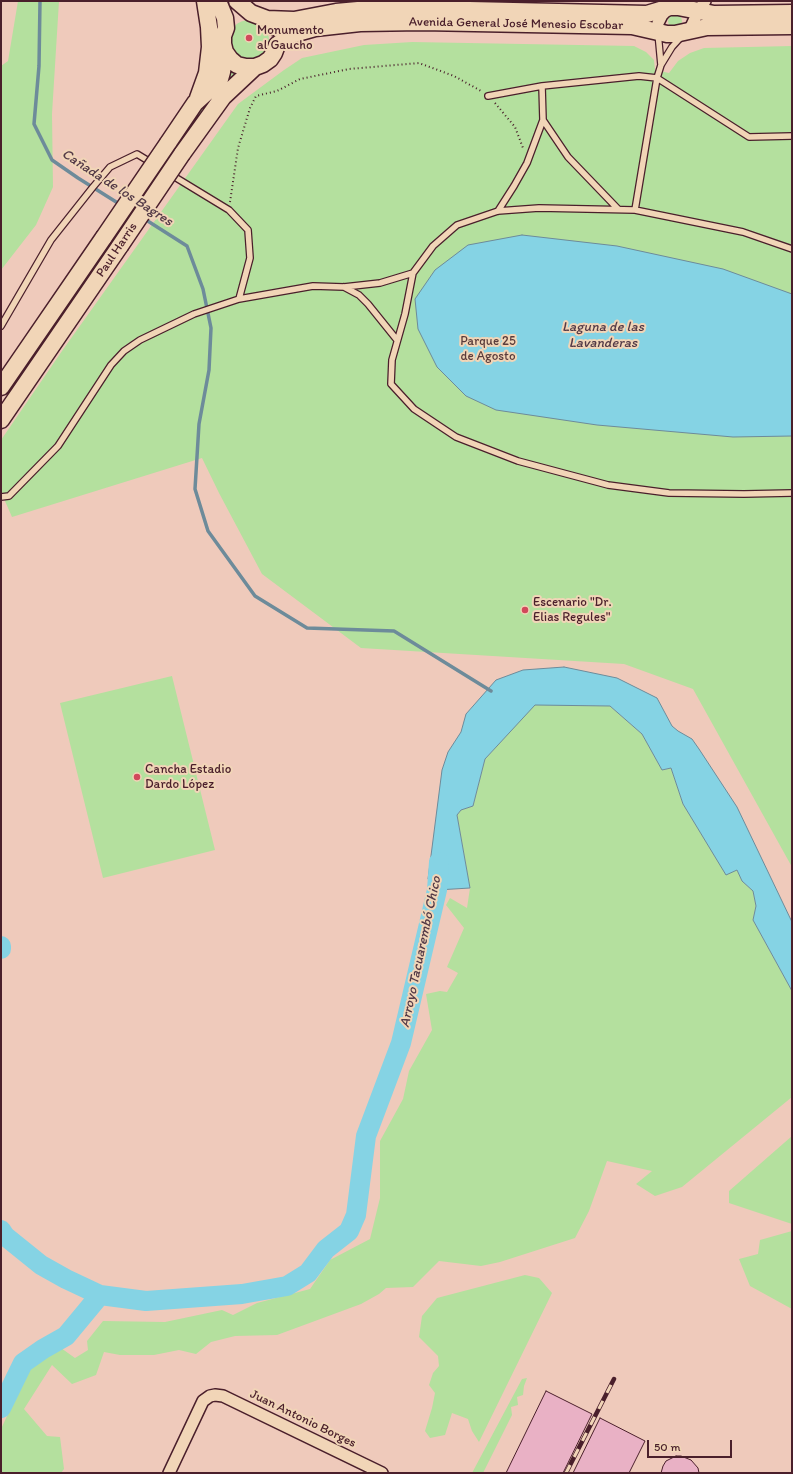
<!DOCTYPE html>
<meta charset="utf-8">
<style>
body{margin:0}
#map{position:relative;width:793px;height:1474px;overflow:hidden;background:#efcabb;font-family:Itim,sans-serif}
canvas{display:block}
.frame{position:absolute;inset:0;border:2px solid #4a1f2b;pointer-events:none}
.scale{position:absolute;left:647px;top:1440px;width:85px;height:18px;box-sizing:border-box;border:2px solid #4a1f2b;border-top:0;padding-left:5px;font-size:12px;line-height:14px;white-space:nowrap;color:#4a1f2b;-webkit-text-stroke:3px #f1d5b7;paint-order:stroke}
</style>
<div id="map">
<canvas width="793" height="1474"></canvas>
<div class="frame"></div>
<div class="scale">50 m</div>
</div>
<script>
const ctx = document.querySelector('canvas').getContext('2d');
ctx.lineJoin = 'round';
function paint(path, color) { ctx.fillStyle = color; ctx.fill(path, 'evenodd'); }
const toPath = rows => new Path2D(rows.map(r => 'M' + r).join(''));
function stroke(path, color, width, dash) { ctx.strokeStyle = color; ctx.lineWidth = width; ctx.lineCap = dash ? 'butt' : 'round'; ctx.setLineDash(dash || []); ctx.stroke(path); }
function label(font, color, halo, rows, align = 'center') {
  ctx.font = font + ' Itim,sans-serif'; ctx.lineWidth = 4; ctx.setLineDash([]); ctx.textBaseline = 'middle'; ctx.strokeStyle = halo; ctx.fillStyle = color; for (const [text, x, y, turn = 0] of rows) {
    ctx.save(); ctx.translate(x, y); ctx.rotate((+turn || 0) * Math.PI / 180); ctx.textAlign = isNaN(turn) ? turn : align; if (halo) ctx.strokeText(text, 0, 0); ctx.fillText(text, 0, 0); ctx.restore();
  }
}
const green = toPath([
 [18,1,59,1,52,114,53,187,36,225,1,270,1,66,8,61],
 '668 21a7 7 0 1 1 14 0a7 7 0 1 1-14 0Z',
 '229 40a20 20 0 1 1 40 0a20 20 0 1 1-40 0Z',
 [412,42,634,46,646,52,654,60,655,70,669,73,678,61,690,53,704,48,792,46,792,867,693,689,624,664,361,648,262,574,219,493,202,458,12,517,1,492,1,440,62,351,238,104,284,70,302,58,364,45],
 [232,66,243,71,177,150,175,149,172,154,171,153,199,108,229,75],
 [172,676,215,850,103,878,60,703],
 [535,704,610,706,642,734,662,770,671,768,683,804,726,874,737,870,742,881,753,891,756,906,753,920,792,991,792,1097,682,1187,655,1196,636,1184,652,1171,607,1161,589,1211,575,1238,500,1262,481,1266,439,1261,413,1287,386,1288,379,1294,361,1304,277,1335,235,1336,211,1342,196,1354,179,1350,154,1355,120,1355,104,1352,96,1375,72,1384,52,1365,24,1409,47,1436,60,1437,64,1469,61,1473,1,1473,1,1429,29,1369,61,1348,75,1358,88,1350,87,1341,103,1321,165,1322,222,1310,233,1315,257,1303,310,1289,330,1260,370,1239,380,1198,380,1141,403,1099,409,1071,432,1030,426,994,440,991,447,992,458,973,447,967,464,928,446,905,450,898,467,908,470,888,457,815,461,810,473,806,485,759],
 [792,1136,792,1224,729,1203,729,1191],
 [792,1231,792,1309,750,1286,739,1259,758,1254,760,1240],
 [525,1275,539,1278,552,1293,479,1442,472,1431,468,1419,452,1413,445,1435,430,1438,425,1431,432,1408,435,1393,429,1385,433,1373,439,1366,438,1356,419,1337,422,1316,437,1298],
 [527,1378,524,1386,523,1395,517,1397,518,1405,511,1407,512,1415,483,1473,472,1473,522,1379]
]);
const water = toPath([
 [522,235,617,246,723,269,792,294,792,436,733,437,597,425,496,410,466,396,437,367,418,329,415,299,435,270,468,245,522,235],
 [564,667,617,678,657,698,672,726,678,731,692,739,699,749,737,807,792,922,792,991,753,920,756,906,753,891,742,881,737,870,726,875,683,804,671,768,662,770,642,734,610,706,535,705,485,759,473,806,461,810,457,815,470,888,437,890,428,879,442,770,448,752,461,732,466,714,496,680,523,670,564,667]
]);
const stream = toPath([
 [40,1,39,66,34,124,52,160,78,178,121,205],
 [143,218,187,246,203,289,211,328,209,370,199,424,195,489,208,531,255,596,307,628,394,631,491,691]
]);
const river = toPath([
 [1,946,1,949],
 [1,1230,5,1236,41,1265,66,1279,100,1295,146,1301,242,1294,287,1286,308,1273,326,1249,349,1231,356,1215,366,1136,401,1043,437,890,439,862],
 [1,1408,23,1363,43,1349,66,1336,100,1295]
]);
const building = toPath([
 [546,1391,592,1414,563,1473,506,1473,546,1391],
 [600,1418,645,1441,629,1473,573,1473,600,1418],
 [676,1456,681,1456,691,1460,698,1468,699,1473,661,1473,663,1466,666,1461,676,1456]
]);
const path = toPath([
 [495,103,515,127,523,148],
 [230,202,238,148,250,108,256,96,277,91,300,79,349,69,419,63,454,76,481,91]
]);
const lane = toPath([
 [658,33,661,65],
 [542,86,543,120,568,157,618,209],
 [488,96,542,86,639,76,657,78,749,137,792,136],
 [635,210,657,78,661,65,672,47,681,37],
 [498,211,514,186,527,163,543,120],
 [792,249,743,232,635,210,539,208,498,211,457,225,433,246,413,273,405,314,392,360,391,384,414,409,456,437,518,461,608,485,669,493,744,494,792,493],
 [344,287,359,295,368,304,397,340],
 [1,326,51,240,93,187,110,167,137,154,229,210,248,230,250,258,239,299],
 [1,497,9,496,58,446,111,365,124,351,140,340,194,314,239,299,313,286,344,287,380,283,413,273]
]);
const street = toPath([
 [657,32,658,23,662,15,670,7],
 [685,33,691,27,698,12,705,1],
 [169,1473,203,1401,210,1396,215,1395,223,1396,382,1473]
]);
const secondary = toPath([
 [218,1,225,18,226,28,223,36,223,44,225,52,230,59,237,65,246,67,255,67,263,64,270,59,274,53,277,45,290,35,315,28,360,23,422,22,632,26,667,34,675,34,707,27,792,26],
 [237,1,251,13,267,19,274,27],
 [267,19,294,20,336,12,380,8,647,14,670,7,678,7,714,14,792,13],
 [198,98,207,73,210,47,209,27,205,1],
 [168,143,195,103,217,83,220,79,222,72,225,52],
 [182,154,223,97,255,67],
 [1,387,104,237],
 [1,420,120,246]
]);
const rail = toPath([
 [566,1473,614,1379]
]);
const secondaryBridge = toPath([
 [104,237,168,143],
 [120,246,182,154]
]);
const markers = [
 [249,38,4,"#d1495b"],
 [525,610,4,"#d1495b"],
 [137,777,4,"#d1495b"]
];
const streetNames = [
 ["Avenida General José Menesio Escobar",516,24,1],
 ["Paul Harris",117,250,-56],
 ["Juan Antonio Borges",303,1419,26]
];
const poiNames = [
 ["Monumento",257,31],
 ["al Gaucho",257,46],
 ["Escenario \"Dr.",533,603],
 ["Elias Regules\"",533,618],
 ["Cancha Estadio",145,770],
 ["Dardo López",145,785]
];
const parkNames = [
 ["Parque 25",488,342],
 ["de Agosto",488,357]
];
const waterNames = [
 ["Cañada de los Bagres",117,188,33],
 ["Laguna de las",603,327],
 ["Lavanderas",603,343],
 ["Arroyo Tacuarembó Chico",421,952,-78]
];
paint(green, '#b4e09e');
paint(water, '#85d3e4');
stroke(water, '#6d8b9a', 1);
stroke(stream, '#6d8b9a', 3.5);
stroke(river, '#85d3e4', 20);
paint(building, '#e9b1c5');
stroke(building, '#4a1f2b', 1);
stroke(lane, '#4a1f2b', 8);
stroke(street, '#4a1f2b', 14);
stroke(secondary, '#4a1f2b', 19);
stroke(path, '#4a1f2b', 2, [1, 3]);
stroke(lane, '#f1d5b7', 5.5);
stroke(street, '#f1d5b7', 11);
stroke(secondary, '#f1d5b7', 16);
stroke(rail, '#4a1f2b', 4.5);
stroke(rail, '#f1d5b7', 3, [9]);
stroke(secondaryBridge, '#4a1f2b', 19, []);
stroke(secondaryBridge, '#f1d5b7', 16);
for (const [x, y, r, color] of markers) { const dot = new Path2D(); dot.arc(x, y, r, 0, 2 * Math.PI); ctx.fillStyle = color; ctx.fill(dot); stroke(dot, '#f1d5b7', 1.5); }
label('13px', '#4a1f2b', '#f1d5b7', streetNames);
label('13px', '#4a1f2b', '#f1d5b7', poiNames, 'left');
label('13px', '#5a3c3c', '#f1d5b7', parkNames);
label('italic 14px', '#533a47', '#f1d5b7', waterNames);
</script>
